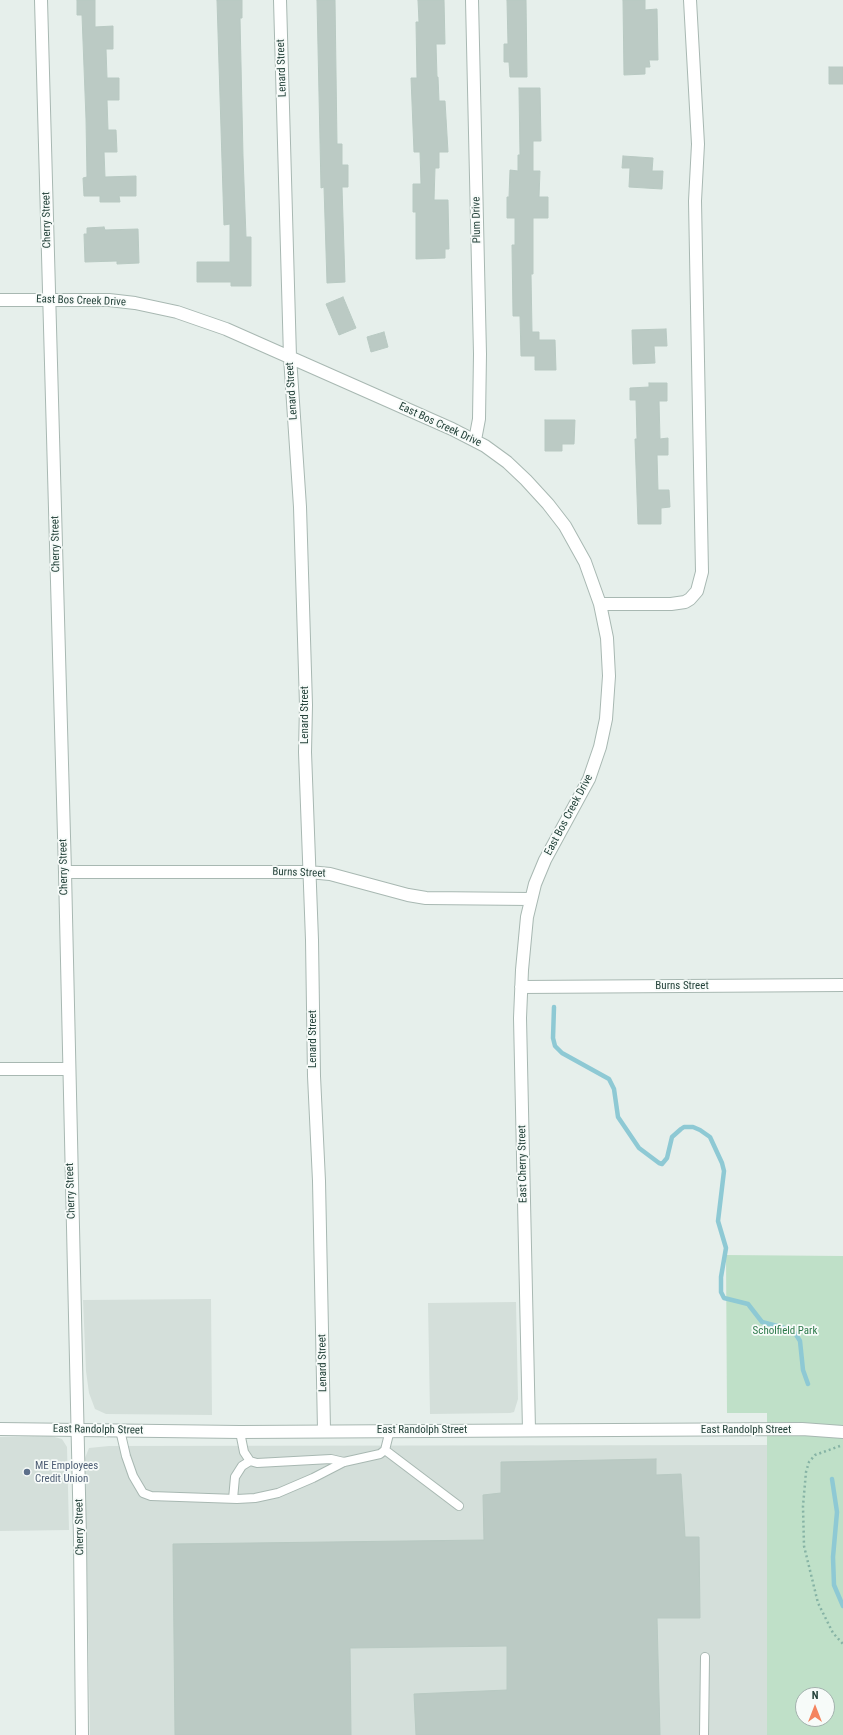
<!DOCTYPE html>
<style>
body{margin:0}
#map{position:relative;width:843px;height:1735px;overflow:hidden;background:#e6efeb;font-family:"Roboto Condensed",sans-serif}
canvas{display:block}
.north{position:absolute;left:795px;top:1687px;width:40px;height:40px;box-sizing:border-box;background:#f7fbf9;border:1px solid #a3b1ad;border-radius:50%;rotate:0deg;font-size:11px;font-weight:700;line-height:16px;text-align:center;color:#24423a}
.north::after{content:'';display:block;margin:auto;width:14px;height:18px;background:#f4845f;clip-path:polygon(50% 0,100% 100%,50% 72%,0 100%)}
</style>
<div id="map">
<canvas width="843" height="1735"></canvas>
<div class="north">N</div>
</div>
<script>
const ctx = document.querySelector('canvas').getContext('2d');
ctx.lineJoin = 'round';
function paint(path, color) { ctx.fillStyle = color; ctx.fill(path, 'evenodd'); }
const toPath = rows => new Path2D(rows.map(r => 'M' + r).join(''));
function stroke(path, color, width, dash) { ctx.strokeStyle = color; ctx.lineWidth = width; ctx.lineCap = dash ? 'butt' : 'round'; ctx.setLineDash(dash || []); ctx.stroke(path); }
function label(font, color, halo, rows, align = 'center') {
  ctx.font = font + ' "Roboto Condensed",sans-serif'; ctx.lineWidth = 3.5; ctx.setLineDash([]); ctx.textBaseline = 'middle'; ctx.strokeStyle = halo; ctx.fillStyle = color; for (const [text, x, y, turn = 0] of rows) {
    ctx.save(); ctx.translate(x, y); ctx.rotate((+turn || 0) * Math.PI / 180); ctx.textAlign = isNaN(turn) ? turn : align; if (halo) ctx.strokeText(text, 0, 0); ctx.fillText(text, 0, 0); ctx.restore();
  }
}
const built = toPath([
 [211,1299,212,1415,106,1414,95,1409,89,1393,86,1371,83,1300],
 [516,1302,518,1399,514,1412,510,1413,430,1414,428,1303],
 [51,1436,62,1439,67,1447,69,1530,0,1531,0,1437],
 [767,1445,767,1735,90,1735,85,1458,89,1448,109,1446]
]);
const green = toPath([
 [726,1255,843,1256,843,1735,767,1735,767,1413,727,1413],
 [803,1695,827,1695,827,1719,803,1719]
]);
const stream = toPath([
 [554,1007,553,1038,555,1046,562,1053,609,1079,614,1089,618,1117,639,1148,659,1163,662,1164,667,1158,672,1137,681,1129,684,1127,693,1127,700,1130,710,1137,722,1163,724,1171,718,1221,726,1248,721,1277,721,1292,724,1298,748,1304,762,1322,792,1330,795,1333,800,1341,803,1370,808,1384],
 [832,1479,837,1512,833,1557,834,1585,843,1606]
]);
const building = toPath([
 [77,0,95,0,95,27,113,26,113,49,106,49,107,78,119,78,119,100,107,100,108,130,116,130,117,152,104,152,105,177,136,176,136,196,119,196,120,202,100,202,100,196,84,196,83,178,87,177,86,119,82,15,77,15,77,0],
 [217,0,242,0,242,18,240,18,243,156,246,237,251,237,251,286,231,286,231,282,197,282,197,262,230,262,230,224,224,225,217,0],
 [317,0,335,0,337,144,342,144,342,165,348,165,348,187,342,187,345,282,327,283,324,187,321,188,317,0],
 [418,0,444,0,445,44,436,44,437,77,438,77,439,101,445,101,448,152,439,152,439,168,435,168,434,200,448,200,449,249,445,249,445,258,416,259,416,212,413,212,413,184,421,184,420,152,414,152,411,78,417,78,416,22,419,22,418,0],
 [507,0,526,0,527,77,510,77,509,62,504,62,504,44,508,44,507,0],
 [623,0,645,0,645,10,657,9,658,60,649,60,650,67,645,67,645,74,624,75,623,0],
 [829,67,843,67,843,84,829,84,829,67],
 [519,88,540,88,541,141,533,141,533,171,540,171,539,197,548,197,548,218,533,218,533,274,531,274,532,332,539,332,539,340,555,340,556,370,535,370,535,356,521,356,520,316,513,316,512,245,515,245,515,218,507,218,507,197,509,197,510,170,518,171,518,155,520,155,519,88],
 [623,156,653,158,652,171,663,171,662,189,629,187,630,168,622,168,623,156],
 [104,227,105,230,138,229,139,263,117,264,117,261,85,262,84,234,87,234,87,228,104,227],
 [343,297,356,328,339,335,326,304,343,297],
 [666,329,667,346,654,346,655,363,633,364,632,330,666,329],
 [384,332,388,347,371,352,367,337,384,332],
 [649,383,667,383,667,401,659,401,660,439,668,438,668,455,657,455,658,490,669,490,670,507,661,508,661,524,638,524,635,439,637,439,636,400,630,400,630,388,649,387,649,383],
 [545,420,575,420,574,444,562,444,562,451,545,451,545,420],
 [656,1459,656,1475,681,1474,685,1537,699,1537,700,1618,657,1618,660,1735,416,1735,414,1694,507,1690,507,1646,350,1648,351,1735,175,1735,173,1544,484,1540,483,1495,501,1493,501,1462,656,1459]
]);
const path = toPath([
 [840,1446,815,1455,809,1462,806,1472,803,1506,804,1546,818,1603,833,1633,843,1644]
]);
const service = toPath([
 [120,1430,126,1456,133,1476,143,1493,151,1496,237,1499,255,1498,278,1493,313,1478,344,1462,380,1454,385,1450,390,1430],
 [240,1432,244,1452,250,1461,257,1463,331,1459,344,1462],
 [385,1450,459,1506],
 [233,1499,235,1477,242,1466,250,1461],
 [704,1735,705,1657]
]);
const minor = toPath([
 [41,0,65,872,80,1538,82,1735],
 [280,0,290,357,300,507,306,705,305,752,312,940,314,1076,319,1181,324,1430],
 [472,0,480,354,479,419,475,440],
 [0,300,109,300,135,303,177,312,226,329,452,429,485,446,507,462,526,480,548,504,565,526,585,562,600,604,607,638,609,676,606,719,600,747,589,779,545,860,535,884,527,917,522,970,520,1018,529,1430],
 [600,604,671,604,685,602,690,599,697,591,702,572,695,201,698,144,690,0],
 [65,872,309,872,330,874,408,895,426,898,530,899],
 [521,987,843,985],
 [0,1069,68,1069]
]);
const tertiary = toPath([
 [0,1429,240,1432,802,1429,843,1432]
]);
const markers = [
 [27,1472,4,"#5c6f8a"]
];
const streetNames = [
 ["Lenard Street",282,68,-92],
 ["Cherry Street",47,220,-91],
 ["Plum Drive",477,220,-91],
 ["East Bos Creek Drive",81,301,2],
 ["Lenard Street",292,391,-94],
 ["East Bos Creek Drive",440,425,25],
 ["Cherry Street",56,544,-91],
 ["Lenard Street",305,715,-90],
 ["East Bos Creek Drive",569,815,-62],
 ["Cherry Street",64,867,-91],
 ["Burns Street",299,873,2],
 ["Burns Street",682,986],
 ["Lenard Street",313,1039,-90],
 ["East Cherry Street",523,1164,-91],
 ["Cherry Street",71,1191,-92],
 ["Lenard Street",323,1363,-91],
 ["East Randolph Street",98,1430,1],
 ["East Randolph Street",422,1430],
 ["East Randolph Street",746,1430],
 ["Cherry Street",80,1527,-91]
];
const parkNames = [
 ["Scholfield Park",785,1331]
];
const serviceNames = [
 ["ME Employees",35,1466],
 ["Credit Union",35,1479]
];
paint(built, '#d4dfda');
paint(green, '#bfe0c8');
stroke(stream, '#8ec9d4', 4.5);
paint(building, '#bbcac4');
stroke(building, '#b8c9c2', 1);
stroke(service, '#a8b8b2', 10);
stroke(minor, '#a8b8b2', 14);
stroke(tertiary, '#a8b8b2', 14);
stroke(path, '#86b3a5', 2.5, [2, 3]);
stroke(service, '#fff', 8);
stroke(minor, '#fff', 12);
stroke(tertiary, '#fff', 12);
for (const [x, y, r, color] of markers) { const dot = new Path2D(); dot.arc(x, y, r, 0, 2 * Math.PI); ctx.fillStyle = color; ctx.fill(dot); stroke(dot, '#f7fbf9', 1.5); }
label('11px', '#24423a', '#f7fbf9', streetNames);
label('11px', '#2d7a4b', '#f7fbf9', parkNames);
label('11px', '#4e5e75', '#f7fbf9', serviceNames, 'left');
</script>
